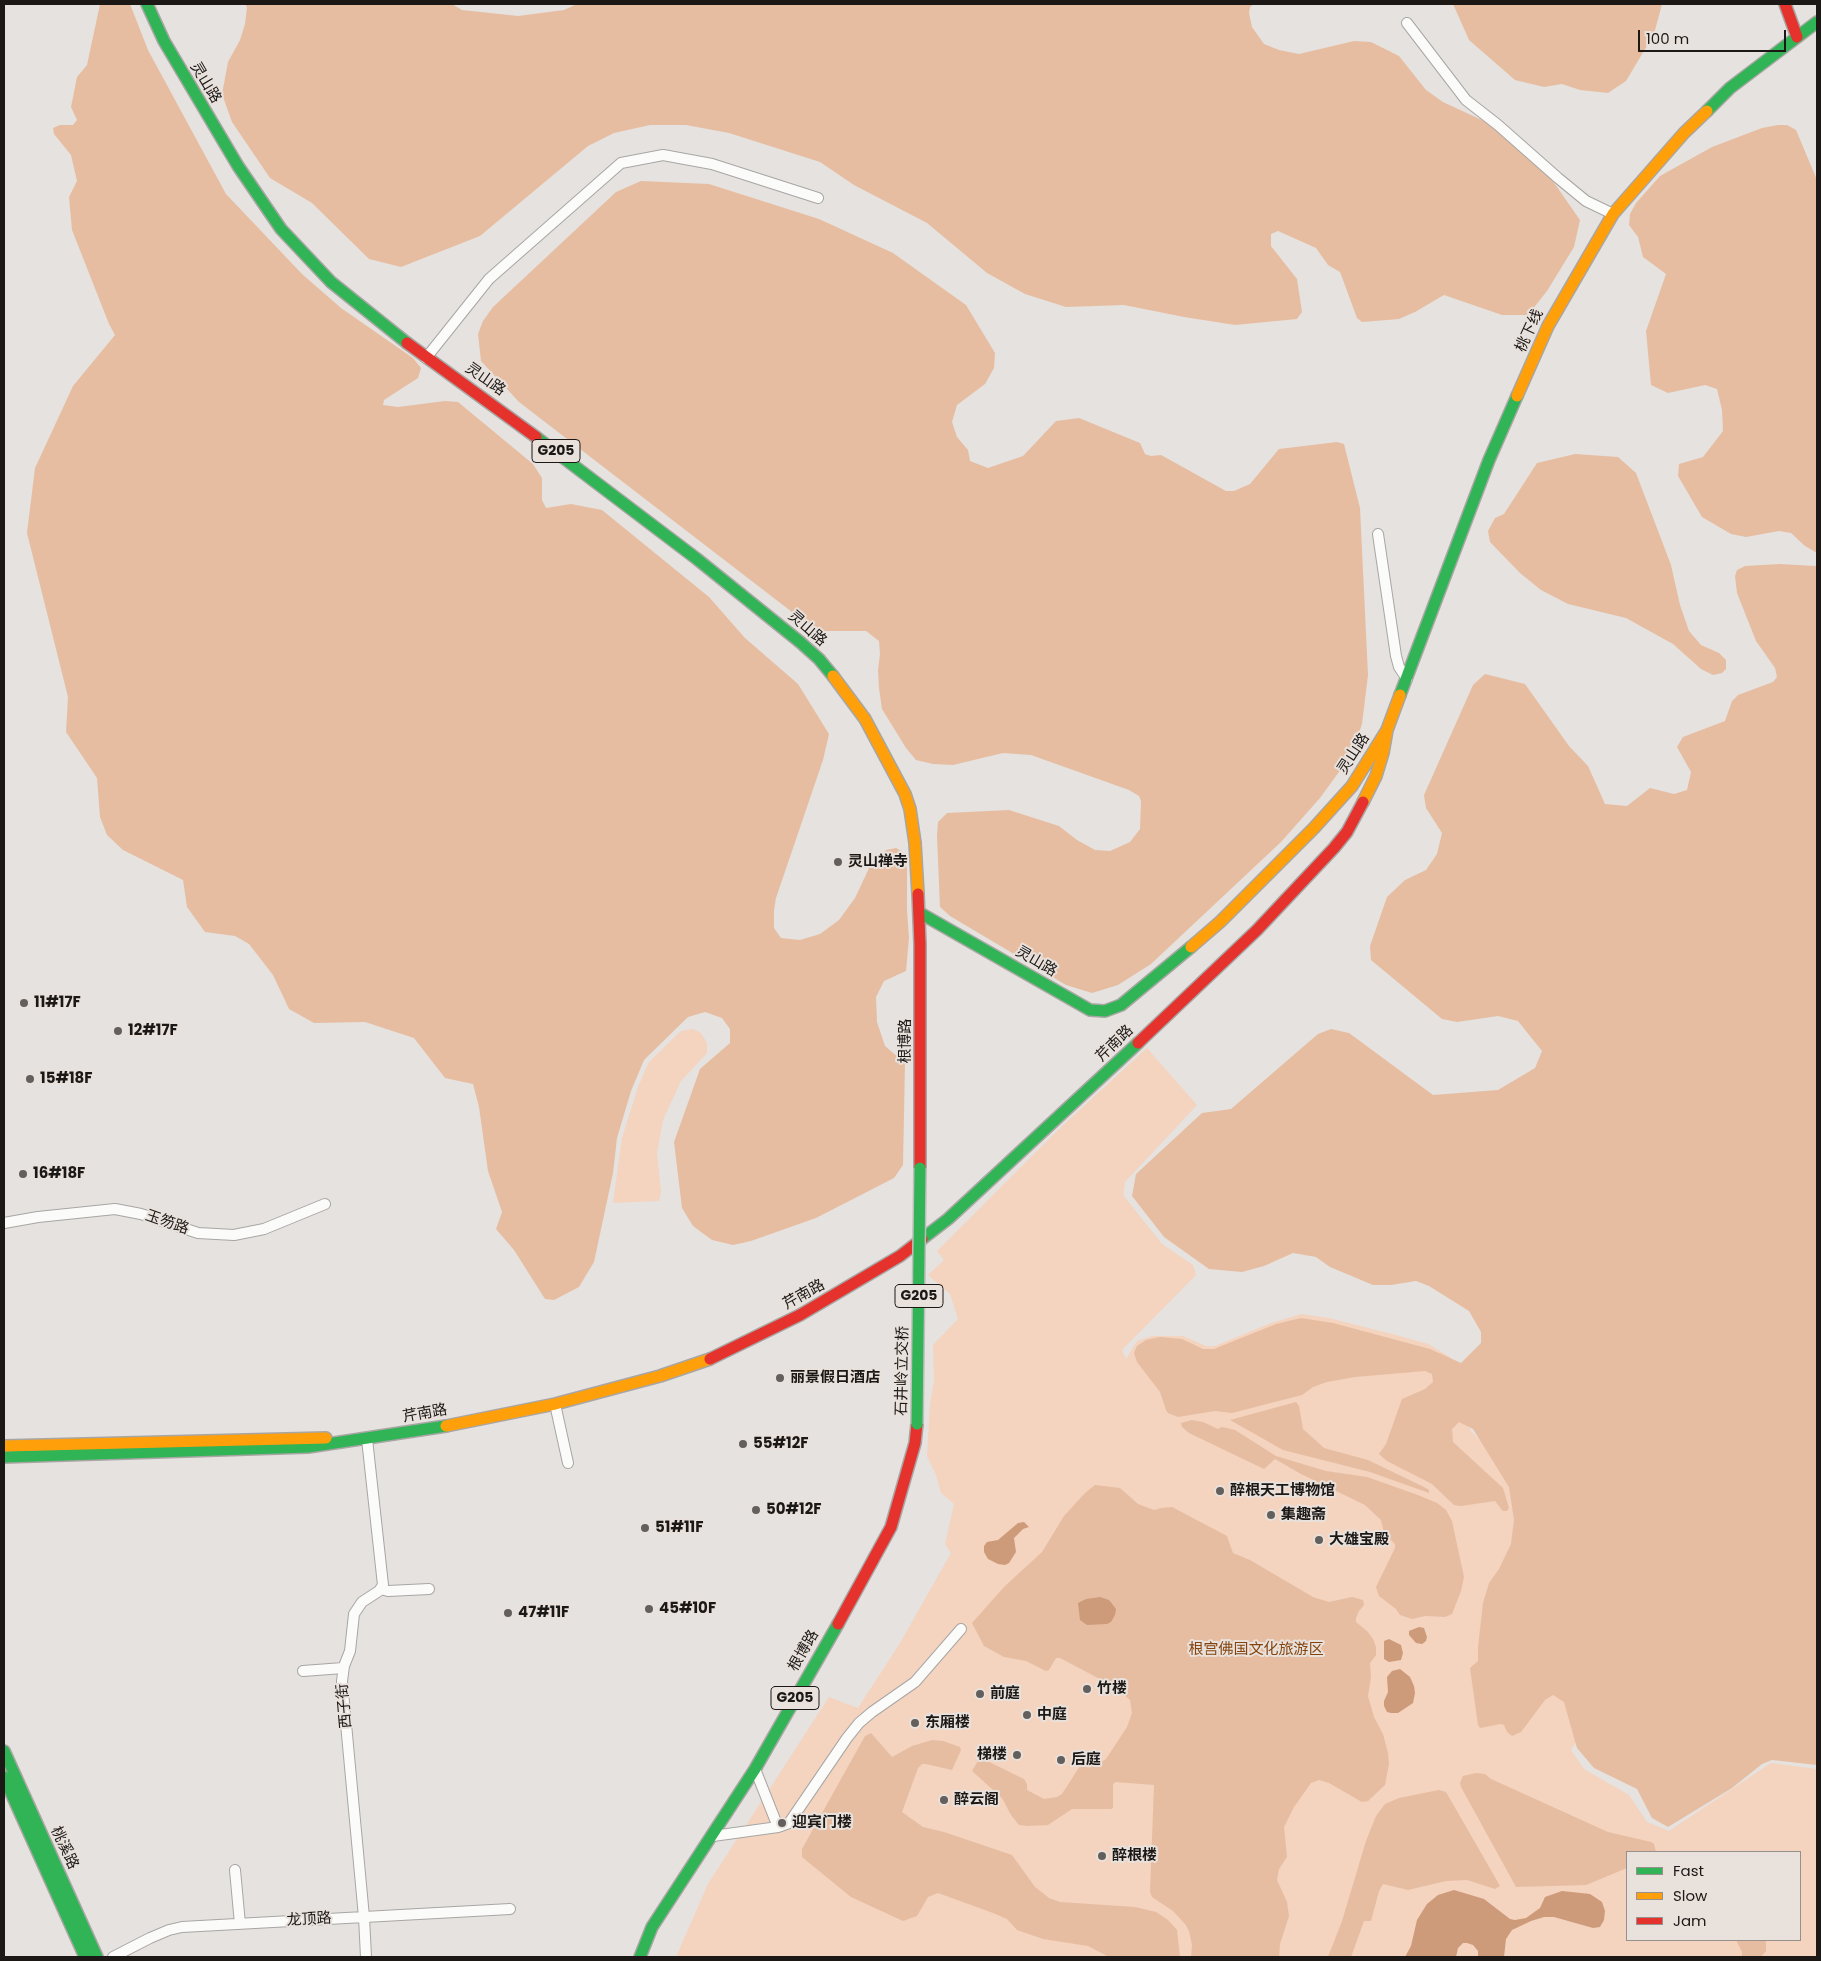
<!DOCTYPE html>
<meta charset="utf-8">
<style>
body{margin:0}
#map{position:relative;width:1821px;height:1961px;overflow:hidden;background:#e6e2df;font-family:Poppins,sans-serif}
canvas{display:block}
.frame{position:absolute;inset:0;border:5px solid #1b1816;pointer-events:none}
.legend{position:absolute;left:1626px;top:1851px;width:175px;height:90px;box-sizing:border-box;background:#e9e1dc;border:1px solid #97918d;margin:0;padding:6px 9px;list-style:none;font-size:15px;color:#1b1816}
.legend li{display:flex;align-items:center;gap:10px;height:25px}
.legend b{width:25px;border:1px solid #97918d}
.scale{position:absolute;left:1638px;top:30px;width:148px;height:22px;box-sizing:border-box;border:2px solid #1b1816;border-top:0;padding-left:6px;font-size:15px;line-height:18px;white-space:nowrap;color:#1b1816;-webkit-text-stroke:4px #e9e1dc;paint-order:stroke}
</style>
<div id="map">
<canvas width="1821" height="1961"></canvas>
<div class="frame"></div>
<ul class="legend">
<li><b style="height:6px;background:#30b455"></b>Fast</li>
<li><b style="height:6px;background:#ff9f0a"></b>Slow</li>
<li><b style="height:6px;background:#e5322d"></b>Jam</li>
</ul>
<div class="scale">100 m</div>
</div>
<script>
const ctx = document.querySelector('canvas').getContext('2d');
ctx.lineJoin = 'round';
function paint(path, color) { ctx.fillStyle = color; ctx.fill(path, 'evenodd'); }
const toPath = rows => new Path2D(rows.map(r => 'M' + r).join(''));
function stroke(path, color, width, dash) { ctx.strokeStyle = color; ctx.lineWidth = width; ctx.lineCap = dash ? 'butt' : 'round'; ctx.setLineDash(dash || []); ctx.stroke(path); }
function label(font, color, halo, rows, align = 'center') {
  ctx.font = font + ' Poppins,"Noto Sans SC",sans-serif'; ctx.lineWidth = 4; ctx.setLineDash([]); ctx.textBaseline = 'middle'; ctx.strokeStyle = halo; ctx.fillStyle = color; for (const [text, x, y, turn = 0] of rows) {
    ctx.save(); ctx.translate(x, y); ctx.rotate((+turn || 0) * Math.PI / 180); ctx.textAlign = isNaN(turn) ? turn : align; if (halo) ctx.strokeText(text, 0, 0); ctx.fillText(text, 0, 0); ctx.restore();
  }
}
const green = toPath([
 [693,1029,701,1033,707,1043,707,1053,681,1081,663,1120,657,1153,661,1192,659,1201,613,1203,622,1138,638,1087,649,1062,681,1031],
 [1147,1048,1197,1105,1125,1182,1123,1195,1162,1244,1193,1265,1196,1275,1122,1350,1126,1359,1137,1341,1152,1336,1183,1336,1206,1346,1215,1346,1271,1323,1301,1314,1329,1318,1400,1336,1428,1344,1450,1357,1463,1415,1471,1431,1523,1486,1589,1722,1571,1750,1584,1769,1629,1795,1647,1822,1669,1831,1771,1763,1817,1769,1817,1957,676,1957,708,1884,829,1697,858,1708,900,1643,951,1553,945,1544,954,1504,941,1493,936,1475,927,1456,930,1404,934,1380,933,1345,958,1319,950,1294,928,1275,944,1260,937,1251,1060,1128],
 [1627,1852,1800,1852,1800,1940,1627,1940]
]);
const forest = toPath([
 [100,4,130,4,148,50,226,194,302,274,341,308,413,358,421,368,418,378,384,400,383,405,398,407,445,401,458,402,533,464,542,478,542,500,546,508,571,504,602,510,709,597,745,638,798,684,829,734,823,760,776,898,774,910,774,928,781,938,800,940,820,934,839,920,855,898,871,864,886,850,896,848,901,851,907,869,907,910,909,938,906,971,884,981,876,997,877,1022,885,1046,905,1063,903,1165,894,1178,816,1218,751,1241,733,1245,712,1240,693,1226,682,1208,674,1142,700,1069,730,1043,730,1029,722,1018,705,1012,688,1017,644,1060,631,1091,617,1138,613,1173,594,1262,579,1287,554,1300,545,1299,514,1250,496,1229,502,1212,488,1171,479,1107,473,1084,445,1078,414,1038,365,1022,314,1023,289,1009,273,975,249,944,235,936,205,932,187,907,183,880,123,850,107,835,100,817,97,778,66,732,68,697,27,533,35,468,73,386,115,335,109,324,72,230,69,197,77,181,71,155,54,134,53,128,60,125,73,125,77,120,71,107,77,77,87,65],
 [245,4,452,4,462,10,518,16,564,10,577,4,1254,4,1250,7,1249,13,1252,27,1264,44,1279,50,1299,54,1354,41,1371,42,1399,56,1426,90,1443,102,1488,123,1550,177,1580,220,1574,247,1547,291,1528,315,1502,315,1444,295,1415,312,1399,319,1362,322,1357,318,1340,272,1328,265,1316,248,1278,231,1271,234,1271,246,1297,279,1302,312,1297,319,1235,325,1184,317,1124,305,1066,307,1025,294,987,273,927,223,854,185,820,162,729,133,686,125,650,125,614,133,588,146,480,236,401,267,369,259,312,203,270,178,232,122,222,94,228,62,240,40,245,24,247,7],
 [1453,4,1662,4,1654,34,1626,81,1608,93,1580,90,1562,84,1544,87,1515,80,1469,40],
 [1778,125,1787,125,1796,130,1817,180,1817,553,1805,546,1791,533,1779,531,1746,537,1731,534,1702,517,1678,476,1679,464,1703,457,1723,431,1722,410,1717,389,1705,385,1668,393,1651,385,1646,331,1666,274,1643,257,1638,237,1629,225,1630,214,1636,203,1660,176,1712,147,1762,128],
 [641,181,709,184,819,219,893,253,966,305,995,353,994,368,985,384,957,405,952,422,957,437,968,450,970,461,988,468,1023,456,1056,421,1079,418,1140,443,1145,454,1151,456,1161,455,1226,491,1234,491,1250,484,1279,449,1337,442,1344,444,1360,508,1368,675,1362,724,1352,754,1320,798,1281,842,1151,964,1118,985,1092,993,1066,985,950,916,940,907,937,836,938,822,947,813,1009,810,1059,826,1077,840,1095,850,1110,851,1130,842,1140,829,1141,801,1139,796,1129,790,1031,755,1003,753,953,765,933,764,916,760,906,748,882,709,879,688,878,670,880,654,879,641,866,631,823,631,805,622,519,402,481,361,478,334,483,321,493,307,616,192],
 [1575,454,1618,457,1636,473,1671,565,1680,605,1689,631,1701,645,1719,653,1726,660,1726,669,1722,673,1713,675,1701,669,1673,644,1626,618,1568,604,1541,590,1520,573,1490,542,1488,531,1495,518,1504,514,1537,463],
 [1780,564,1815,566,1817,565,1817,1765,1772,1760,1762,1764,1732,1788,1668,1827,1652,1818,1637,1789,1594,1768,1577,1748,1564,1702,1553,1695,1545,1700,1521,1732,1512,1736,1507,1732,1504,1725,1501,1724,1480,1728,1478,1725,1470,1668,1478,1661,1478,1647,1483,1603,1489,1583,1499,1569,1511,1544,1514,1520,1509,1487,1473,1429,1459,1422,1452,1429,1453,1442,1503,1488,1509,1508,1507,1511,1503,1511,1495,1501,1461,1506,1454,1505,1432,1484,1387,1461,1379,1454,1386,1444,1402,1399,1425,1389,1433,1382,1432,1374,1425,1371,1355,1377,1327,1382,1313,1387,1302,1395,1232,1413,1215,1411,1178,1417,1168,1413,1166,1410,1160,1392,1137,1362,1134,1353,1137,1346,1146,1340,1160,1337,1182,1339,1203,1349,1214,1349,1276,1324,1301,1318,1333,1323,1430,1349,1461,1363,1481,1343,1481,1332,1469,1311,1429,1286,1416,1281,1391,1285,1373,1285,1330,1267,1316,1257,1293,1253,1264,1266,1242,1272,1209,1269,1164,1237,1132,1196,1136,1174,1202,1113,1231,1109,1318,1034,1331,1029,1349,1033,1433,1095,1498,1090,1535,1068,1542,1051,1518,1021,1498,1016,1457,1022,1442,1019,1371,960,1370,946,1387,897,1405,880,1426,870,1437,854,1442,833,1426,808,1424,795,1473,685,1485,674,1525,684,1569,746,1588,766,1605,804,1627,806,1650,788,1674,794,1687,790,1691,772,1677,747,1683,737,1725,721,1732,701,1738,695,1773,682,1777,677,1775,668,1756,641,1737,593,1735,576,1737,570,1745,566],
 [1296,1402,1299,1406,1303,1429,1324,1448,1368,1460,1424,1487,1429,1490,1429,1493,1370,1472,1283,1450,1230,1420],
 [1192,1420,1203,1422,1218,1429,1222,1427,1235,1430,1276,1456,1326,1471,1367,1477,1418,1495,1437,1503,1446,1510,1452,1521,1464,1577,1461,1591,1452,1614,1445,1617,1425,1616,1412,1619,1400,1615,1396,1609,1379,1596,1376,1587,1395,1548,1395,1544,1384,1533,1381,1520,1365,1505,1301,1474,1275,1459,1264,1469,1189,1433,1182,1427,1181,1423],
 [1095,1485,1120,1488,1138,1504,1154,1510,1161,1508,1172,1507,1227,1536,1233,1553,1250,1560,1313,1597,1329,1602,1352,1597,1363,1600,1364,1605,1359,1611,1356,1618,1356,1622,1368,1632,1373,1639,1376,1647,1376,1655,1370,1663,1371,1677,1368,1696,1374,1717,1383,1734,1388,1753,1389,1764,1385,1785,1368,1801,1362,1802,1329,1783,1319,1780,1311,1783,1294,1807,1284,1827,1287,1857,1279,1869,1277,1880,1287,1902,1289,1916,1280,1944,1279,1957,1191,1957,1192,1945,1189,1931,1185,1924,1173,1911,1152,1897,1150,1892,1154,1785,1115,1782,1113,1785,1113,1808,1111,1809,1072,1809,1048,1825,1028,1826,1019,1825,1011,1815,1002,1798,972,1771,979,1759,983,1759,1024,1779,1027,1784,1027,1790,1044,1799,1057,1797,1062,1794,1080,1766,1089,1762,1098,1764,1106,1759,1127,1727,1132,1713,1130,1700,1115,1687,1060,1658,1056,1658,1049,1670,1046,1671,1026,1661,1004,1657,984,1646,972,1623,1005,1586,1042,1552,1064,1516,1085,1493],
 [871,1733,892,1757,912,1746,932,1740,943,1741,960,1747,961,1750,952,1770,926,1764,922,1764,918,1768,902,1812,923,1827,944,1832,1012,1855,1035,1887,1049,1898,1060,1902,1135,1907,1156,1912,1168,1920,1177,1930,1180,1957,1109,1957,1088,1946,1043,1939,1017,1930,1007,1919,993,1913,938,1893,928,1897,917,1916,903,1921,851,1897,802,1857,802,1849,865,1736],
 [1476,1773,1485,1774,1491,1779,1608,1832,1651,1842,1654,1844,1656,1852,1627,1852,1627,1868,1586,1885,1516,1887,1461,1787,1460,1783,1463,1776],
 [1439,1790,1446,1792,1500,1886,1495,1889,1467,1880,1446,1881,1408,1890,1383,1884,1379,1891,1371,1921,1364,1921,1351,1957,1328,1957,1342,1921,1366,1841,1376,1816,1385,1804,1399,1798],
 [1736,1940,1766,1940,1766,1951,1761,1957,1742,1957,1742,1952]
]);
const water = toPath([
 [1024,1522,1029,1527,1023,1529,1014,1538,1016,1552,1009,1563,1005,1565,998,1564,988,1559,984,1552,984,1546,987,1542,998,1540,1018,1523],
 [1100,1597,1109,1600,1113,1605,1116,1609,1115,1615,1111,1622,1107,1624,1087,1625,1080,1620,1078,1603,1086,1599],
 [1419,1627,1424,1628,1427,1637,1426,1641,1422,1644,1416,1643,1409,1635,1409,1631],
 [1389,1639,1401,1645,1403,1653,1401,1660,1389,1662,1384,1659,1384,1641],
 [1400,1669,1410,1677,1414,1686,1415,1693,1413,1703,1398,1713,1391,1713,1387,1712,1384,1706,1384,1701,1388,1692,1387,1677,1392,1671],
 [1454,1890,1484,1899,1510,1919,1515,1920,1526,1918,1540,1908,1545,1897,1562,1891,1590,1894,1602,1902,1605,1911,1604,1920,1600,1927,1593,1928,1554,1917,1544,1917,1531,1921,1512,1930,1506,1939,1504,1957,1478,1957,1478,1951,1473,1945,1467,1943,1463,1943,1458,1948,1456,1957,1405,1957,1411,1946,1417,1920,1427,1904,1438,1895]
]);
const street = toPath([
 [1407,23,1466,100,1498,125,1558,178,1586,201,1613,214],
 [426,358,489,279,621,163,663,155,712,164,818,198],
 [1378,534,1396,656,1399,667,1407,679],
 [4,1223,38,1217,115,1209,141,1214,198,1233,234,1235,264,1229,325,1204],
 [555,1404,568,1463],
 [381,1589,388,1591,429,1589],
 [303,1671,343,1668],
 [778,1827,789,1823,847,1738,859,1723,872,1712,915,1682,961,1629],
 [713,1836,778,1827,755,1769],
 [235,1870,240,1924],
 [113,1957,150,1938,169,1930,182,1927,510,1909],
 [366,1957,364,1917,342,1681,344,1666,350,1651,354,1614,362,1602,379,1591,383,1585,367,1439]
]);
const fast = toPath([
 [147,4,164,41,238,166,281,229,331,282,407,343],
 [1707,111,1730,88,1817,22],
 [536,437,697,559,800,642,819,659,833,676],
 [1400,695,1489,460,1517,396],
 [920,913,1090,1010,1105,1011,1121,1005,1191,947],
 [922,1239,948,1219,1138,1043],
 [4,1457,308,1447,446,1426],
 [4,1751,97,1957],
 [4,1777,85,1957],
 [640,1957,652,1927,755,1769,838,1624]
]);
const slow = toPath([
 [1517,396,1548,326,1613,214,1684,133,1707,111],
 [833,676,865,719,905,794,910,809,915,843,918,894],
 [1363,802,1376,776,1383,753,1387,730],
 [1191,947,1220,922,1314,828,1352,786,1387,730,1400,695],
 [446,1426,555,1404,660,1376,710,1359],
 [4,1446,326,1438]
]);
const jam = toPath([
 [1785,4,1797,37],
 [407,343,536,437],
 [918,894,920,944,920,1168],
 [1138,1043,1257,930,1334,848,1347,832,1363,802],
 [710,1359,800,1315,900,1256,922,1239],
 [838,1624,891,1527,915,1443,917,1424]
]);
const fastBridge = toPath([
 [917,1424,920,1168]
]);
const markers = [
 [838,862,5,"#625f5c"],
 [24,1003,5,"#625f5c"],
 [118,1031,5,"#625f5c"],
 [30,1079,5,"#625f5c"],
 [23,1174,5,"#625f5c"],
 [780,1378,5,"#625f5c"],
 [743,1444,5,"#625f5c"],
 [1220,1491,5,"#625f5c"],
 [756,1510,5,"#625f5c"],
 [1271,1515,5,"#625f5c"],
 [645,1528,5,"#625f5c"],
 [1319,1540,5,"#625f5c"],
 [649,1609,5,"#625f5c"],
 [508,1613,5,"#625f5c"],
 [1087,1689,5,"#625f5c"],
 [980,1694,5,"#625f5c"],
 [1027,1715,5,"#625f5c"],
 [915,1723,5,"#625f5c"],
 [1017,1755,5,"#625f5c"],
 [1061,1760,5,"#625f5c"],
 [944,1800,5,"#625f5c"],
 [782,1823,5,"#625f5c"],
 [1102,1856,5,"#625f5c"]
];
const shields = [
 [556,451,48],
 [919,1296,48],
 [795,1698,48]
];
const shieldNames = [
 ["G205",556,451],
 ["G205",919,1296],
 ["G205",795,1698]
];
const streetNames = [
 ["灵山路",205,83,59],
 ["桃下线",1530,331,-65],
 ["灵山路",485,380,35],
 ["灵山路",807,629,41],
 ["灵山路",1354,754,-57],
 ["灵山路",1036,962,30],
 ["根博路",906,1041,-90],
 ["芹南路",1115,1044,-44],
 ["玉笏路",167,1223,19],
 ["芹南路",804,1295,-29],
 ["石井岭立交桥",903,1371,-89],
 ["芹南路",425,1414,-10],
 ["根博路",804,1651,-60],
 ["西子街",345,1706,-95],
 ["桃溪路",64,1848,65],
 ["龙顶路",309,1920,-3]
];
const poiNames = [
 ["灵山禅寺",848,862],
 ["11#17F",34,1003],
 ["12#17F",128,1031],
 ["15#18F",40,1079],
 ["16#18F",33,1174],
 ["丽景假日酒店",790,1378],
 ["55#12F",753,1444],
 ["醉根天工博物馆",1230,1491],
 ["50#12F",766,1510],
 ["集趣斋",1281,1515],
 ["51#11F",655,1528],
 ["大雄宝殿",1329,1540],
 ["45#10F",659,1609],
 ["47#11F",518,1613],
 ["竹楼",1097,1689],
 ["前庭",990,1694],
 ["中庭",1037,1715],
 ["东厢楼",925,1723],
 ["梯楼",1007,1755,"right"],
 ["后庭",1071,1760],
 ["醉云阁",954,1800],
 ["迎宾门楼",792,1823],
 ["醉根楼",1112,1856]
];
const parkNames = [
 ["根宫佛国文化旅游区",1256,1650]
];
paint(green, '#f4d3bf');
paint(forest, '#e6bda1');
paint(water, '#cd9b7a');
stroke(street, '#a8a6a4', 12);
stroke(fast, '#a8a6a4', 14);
stroke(slow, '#a8a6a4', 14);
stroke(jam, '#a8a6a4', 14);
stroke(street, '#fbfbfa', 10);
stroke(fast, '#30b455', 11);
stroke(slow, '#ff9f0a', 11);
stroke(jam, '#e5322d', 11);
stroke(fastBridge, '#c0bebc', 14, []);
stroke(fastBridge, '#30b455', 11);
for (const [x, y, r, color] of markers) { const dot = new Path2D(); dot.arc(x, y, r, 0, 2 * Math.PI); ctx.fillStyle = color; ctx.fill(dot); stroke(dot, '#e9e1dc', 2); }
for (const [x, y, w] of shields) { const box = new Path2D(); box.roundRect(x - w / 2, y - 11.5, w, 23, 4); ctx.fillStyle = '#e9e1dc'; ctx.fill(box); stroke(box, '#1b1816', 1); }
label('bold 14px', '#1b1816', null, shieldNames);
label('15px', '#1b1816', '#e9e1dc', streetNames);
label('bold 15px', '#1b1816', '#e9e1dc', poiNames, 'left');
label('15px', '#85440d', '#e9e1dc', parkNames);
</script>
